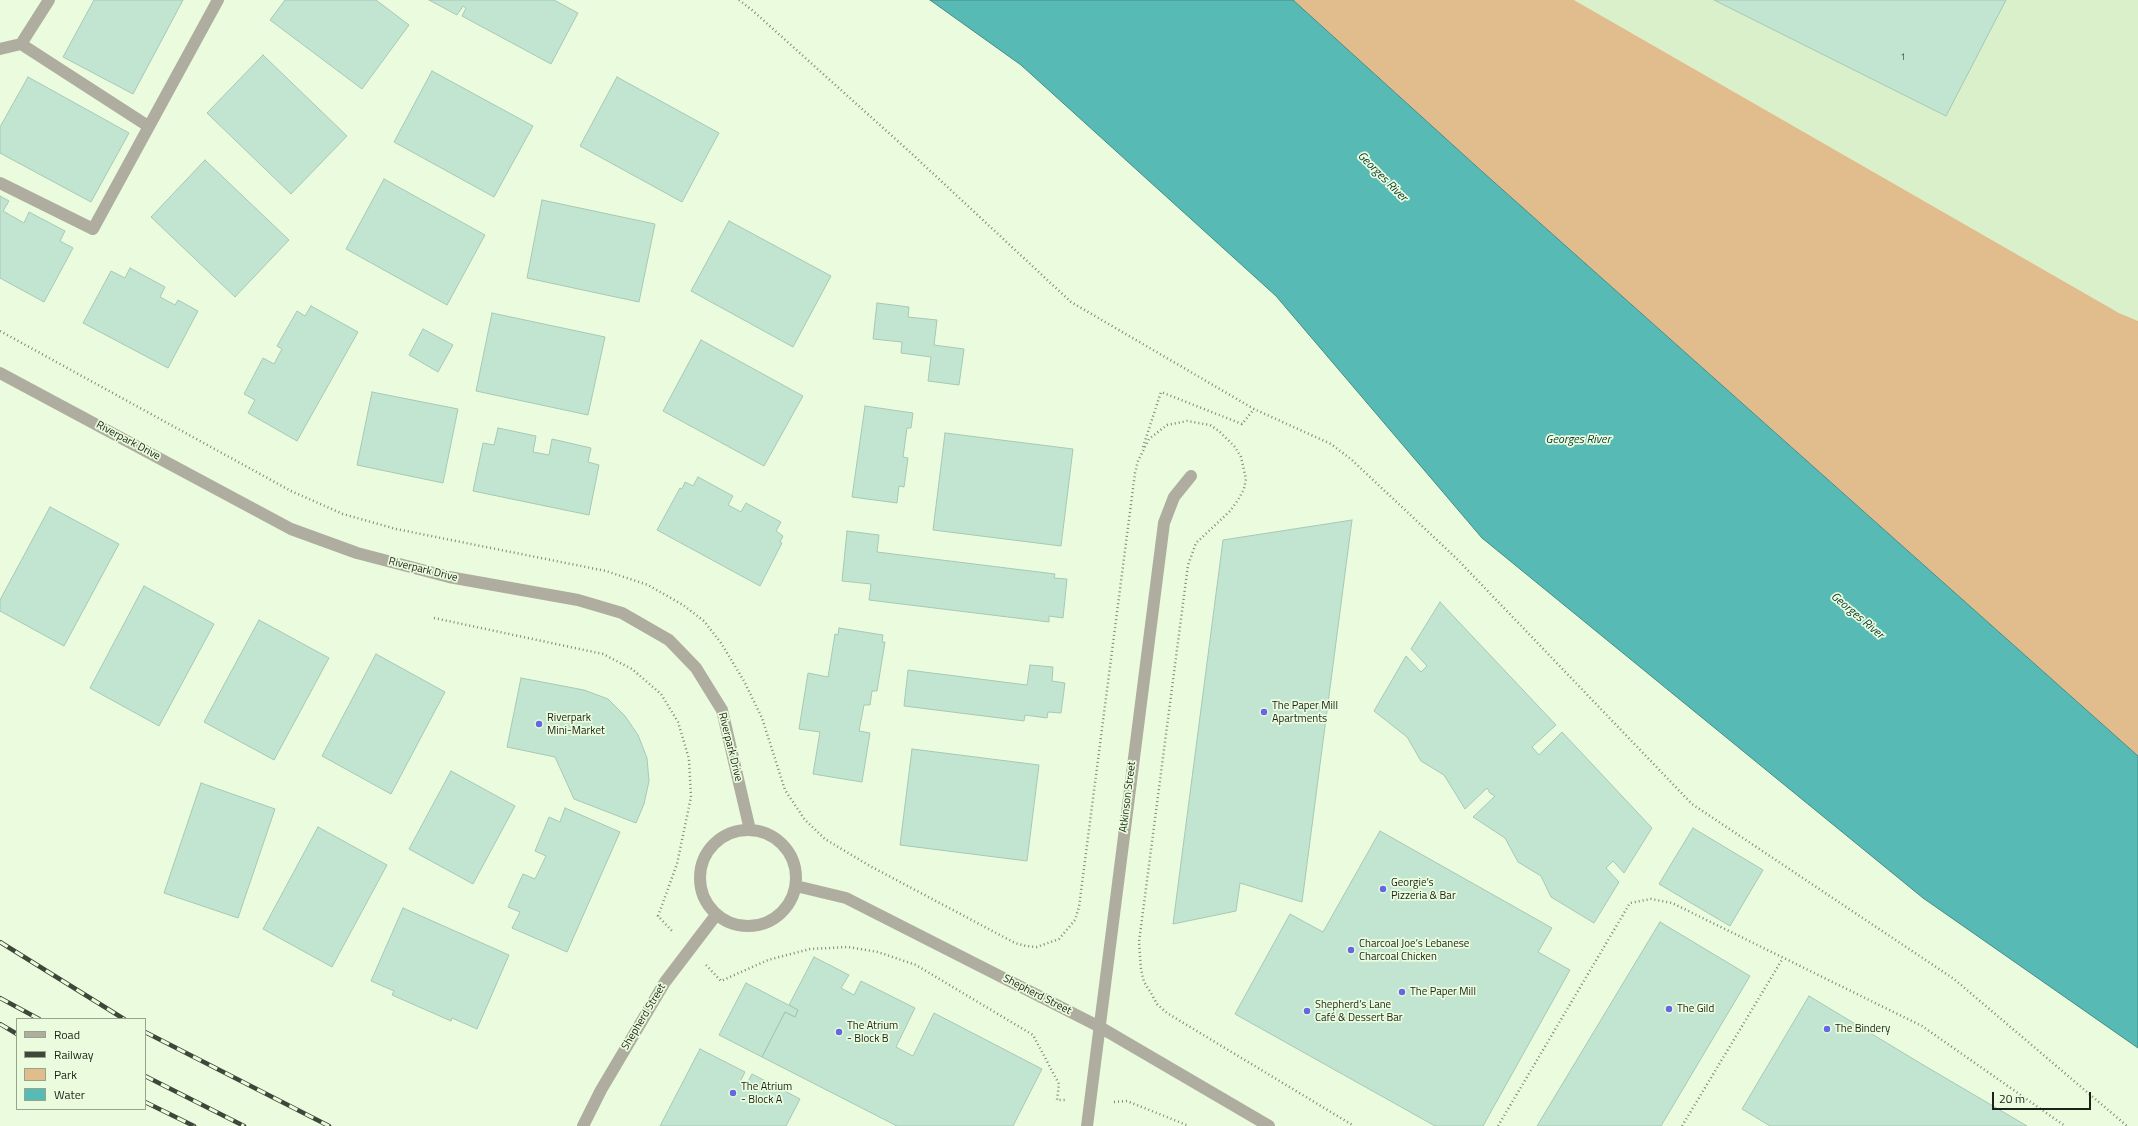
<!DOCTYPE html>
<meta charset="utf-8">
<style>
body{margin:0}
#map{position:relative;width:2138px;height:1126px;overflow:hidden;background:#eafcdd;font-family:"Titillium Web",sans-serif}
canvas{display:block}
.legend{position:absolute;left:16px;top:1018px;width:130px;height:92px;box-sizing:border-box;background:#eafcdd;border:1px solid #97a58e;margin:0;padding:5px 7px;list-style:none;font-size:12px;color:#1b2217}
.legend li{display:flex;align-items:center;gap:8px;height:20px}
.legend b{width:20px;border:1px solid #97a58e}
.scale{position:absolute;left:1992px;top:1092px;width:99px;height:18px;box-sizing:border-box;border:2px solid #1b2217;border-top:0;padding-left:5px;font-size:12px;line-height:14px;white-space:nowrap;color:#1b2217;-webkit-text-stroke:3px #eafcdd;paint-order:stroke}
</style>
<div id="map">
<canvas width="2138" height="1126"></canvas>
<ul class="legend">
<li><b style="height:5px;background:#afad9f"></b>Road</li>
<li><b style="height:5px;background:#3e4739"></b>Railway</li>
<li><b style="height:11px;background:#e1bc8c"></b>Park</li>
<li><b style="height:11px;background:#58bab5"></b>Water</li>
</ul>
<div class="scale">20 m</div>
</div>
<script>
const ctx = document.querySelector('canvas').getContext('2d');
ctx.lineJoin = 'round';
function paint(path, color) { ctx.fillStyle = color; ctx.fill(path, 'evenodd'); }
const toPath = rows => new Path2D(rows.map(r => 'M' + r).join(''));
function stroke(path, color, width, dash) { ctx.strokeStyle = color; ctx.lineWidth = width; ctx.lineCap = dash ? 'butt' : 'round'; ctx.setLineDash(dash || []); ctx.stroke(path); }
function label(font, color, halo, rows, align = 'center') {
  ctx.font = font + ' "Titillium Web",sans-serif'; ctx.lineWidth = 3.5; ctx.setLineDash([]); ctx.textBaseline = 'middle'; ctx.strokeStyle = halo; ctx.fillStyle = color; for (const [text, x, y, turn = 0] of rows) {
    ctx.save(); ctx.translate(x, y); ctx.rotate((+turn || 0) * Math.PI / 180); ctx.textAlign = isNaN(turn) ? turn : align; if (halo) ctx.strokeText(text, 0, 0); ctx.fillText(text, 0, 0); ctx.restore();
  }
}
const built = toPath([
 [1574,0,2138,0,2138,321,2119,313]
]);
const green = toPath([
 [1293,0,1574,0,2119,313,2138,321,2138,756,1476,166]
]);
const water = toPath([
 [930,0,1293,0,1476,166,2138,756,2138,1048,1923,898,1482,538,1276,296,1021,65,930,0]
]);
const building = toPath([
 [94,0,183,0,133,94,63,57,94,0],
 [285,0,376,0,409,25,362,89,270,20,285,0],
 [429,0,554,0,578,13,551,64,462,16,466,8,463,6,457,15,429,0],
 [1714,0,2006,0,1946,116,1714,0],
 [263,55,347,136,291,194,207,113,263,55],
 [432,71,533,126,494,197,394,142,432,71],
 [28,77,129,133,91,202,0,153,0,127,28,77],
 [617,77,719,133,682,202,580,146,617,77],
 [205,160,289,240,235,297,151,217,205,160],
 [384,179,485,235,447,305,346,249,384,179],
 [0,196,9,201,3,211,24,223,29,212,65,231,60,241,73,248,44,302,0,278,0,196],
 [542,200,655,224,639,302,527,278,542,200],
 [729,221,831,276,793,347,691,291,729,221],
 [130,268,165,287,160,297,175,305,178,300,198,311,168,368,83,323,111,271,125,278,130,268],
 [877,303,909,307,908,317,937,320,934,345,964,349,959,385,928,381,931,357,901,353,902,342,873,339,877,303],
 [311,306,358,332,297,441,248,413,255,400,244,394,263,358,274,364,282,349,277,346,297,311,305,316,311,306],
 [492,313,605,337,588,415,476,391,492,313],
 [423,329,453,345,438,372,409,355,423,329],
 [701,340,803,396,764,466,663,411,701,340],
 [372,392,458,409,443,483,357,465,372,392],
 [865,406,913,413,911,428,907,428,903,457,908,458,904,487,899,486,897,503,852,497,865,406],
 [498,428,536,436,533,452,549,455,552,439,591,448,588,462,599,465,589,515,473,491,483,443,494,445,498,428],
 [945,433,1073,449,1061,546,933,530,945,433],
 [698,477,733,496,728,505,741,512,746,503,781,522,776,531,783,536,780,542,782,543,760,586,657,530,680,488,682,489,685,482,693,486,698,477],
 [50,507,119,544,64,646,0,611,0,600,50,507],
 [1352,520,1302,902,1240,883,1236,911,1173,924,1223,540,1352,520],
 [847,531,879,535,877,552,1055,574,1054,578,1067,579,1063,618,1049,616,1049,622,869,600,871,584,842,581,847,531],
 [144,586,214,624,159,726,90,688,144,586],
 [1440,602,1556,725,1532,747,1539,755,1562,732,1652,828,1624,873,1613,861,1606,868,1619,882,1594,923,1551,897,1541,876,1518,862,1505,838,1473,817,1495,796,1490,793,1487,788,1465,809,1444,775,1421,761,1407,737,1374,711,1406,656,1421,672,1427,666,1411,649,1440,602],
 [259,620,329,658,274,760,204,722,259,620],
 [839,628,883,635,882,642,885,642,877,691,872,691,870,705,864,705,859,731,870,733,862,782,813,774,820,732,799,729,808,673,828,677,835,634,838,635,839,628],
 [376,654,445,692,391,794,322,756,376,654],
 [1030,665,1053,667,1052,681,1065,683,1061,713,1048,712,1047,718,1025,715,1024,721,904,706,908,670,1027,685,1030,665],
 [521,678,584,690,608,699,625,716,638,735,647,758,649,781,644,804,636,823,574,799,555,757,507,747,521,678],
 [912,749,1039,765,1027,861,900,845,912,749],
 [451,771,515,806,473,884,409,849,451,771],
 [201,783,275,809,238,918,164,893,201,783],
 [565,808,620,832,567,952,512,928,520,912,508,907,523,874,535,879,546,856,535,851,549,817,560,822,565,808],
 [318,827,387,865,332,967,263,929,318,827],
 [1693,828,1763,870,1730,926,1659,884,1693,828],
 [1380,831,1552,928,1538,952,1570,970,1483,1126,1435,1126,1235,1014,1290,914,1323,932,1380,831],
 [403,908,509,955,477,1029,452,1018,451,1021,392,995,394,991,371,981,403,908],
 [1660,922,1750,976,1661,1126,1537,1126,1660,922],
 [814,957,849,975,841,988,854,995,861,981,915,1008,896,1047,913,1056,934,1013,1042,1069,1013,1126,897,1126,762,1057,785,1012,795,1017,798,1010,789,1005,814,957],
 [746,983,798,1010,795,1017,785,1012,762,1057,719,1035,746,983],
 [1809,996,1920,1063,2027,1126,1770,1126,1742,1109,1809,996],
 [700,1049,745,1072,739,1084,745,1087,752,1074,800,1099,786,1126,660,1126,700,1049]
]);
const path = toPath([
 [739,0,752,10,911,153,1071,302,1254,409,1331,444,1352,460,1457,559,1692,804,1954,979,2127,1126],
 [0,331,291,491,343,514,396,529,606,571,648,585,683,605,704,621,721,643,744,681,762,718,785,790,805,820,825,839,870,866,1015,943,1026,946,1037,947,1059,939,1075,920,1079,907,1135,473,1138,461,1149,439,1167,425,1187,421,1210,425,1219,431,1235,447,1241,457,1246,479,1244,489,1238,500,1230,511,1196,543,1188,565,1139,942,1141,969,1144,982,1151,993,1157,1004,1167,1013,1354,1126],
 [1143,447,1161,392,1242,424,1254,409],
 [434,618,603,654,632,669,661,694,678,722,689,759,691,797,677,864,658,916,673,932],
 [706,965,721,981,768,960,810,949,848,947,878,952,916,965,1033,1035,1059,1084,1057,1100,1067,1100],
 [1114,1102,1127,1101,1189,1126],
 [1498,1126,1630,903,1651,899,1672,903,1922,1026,2065,1126],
 [1682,1126,1783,958]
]);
const minor = toPath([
 [21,44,148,126],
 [0,49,21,44,49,0],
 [0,183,93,229,218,0],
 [0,373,291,529,357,553,449,577,578,600,622,613,669,640,696,668,722,710,750,830],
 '700 878a48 48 0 1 1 96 0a48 48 0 1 1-96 0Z',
 [796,886,846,898,1098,1026,1269,1126],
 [583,1126,601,1090,665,982,716,915],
 [1087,1126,1164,523,1174,497,1191,476]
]);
const rail = toPath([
 [0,942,124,1019],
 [0,998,39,1019],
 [0,1024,17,1034],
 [145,1032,329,1126],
 [145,1076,244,1126],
 [145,1102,194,1126]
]);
const markers = [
 [1264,712,4,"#6567e0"],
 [539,724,4,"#6567e0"],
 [1383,889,4,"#6567e0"],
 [1351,950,4,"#6567e0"],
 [1402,992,4,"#6567e0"],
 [1669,1009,4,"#6567e0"],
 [1307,1011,4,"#6567e0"],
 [1827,1029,4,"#6567e0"],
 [839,1032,4,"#6567e0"],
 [733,1093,4,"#6567e0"]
];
const numberNames = [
 ["1",1903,58]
];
const streetNames = [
 ["Riverpark Drive",128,441,28],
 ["Riverpark Drive",423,570,14],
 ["Riverpark Drive",730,747,76],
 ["Atkinson Street",1128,797,-83],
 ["Shepherd Street",1037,995,27],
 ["Shepherd Street",644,1017,-59]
];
const poiNames = [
 ["The Paper Mill",1272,706],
 ["Apartments",1272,719],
 ["Riverpark",547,718],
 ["Mini-Market",547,731],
 ["Georgie’s",1391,883],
 ["Pizzeria & Bar",1391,896],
 ["Charcoal Joe’s Lebanese",1359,944],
 ["Charcoal Chicken",1359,957],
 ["The Paper Mill",1410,992],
 ["Shepherd’s Lane",1315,1005],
 ["Café & Dessert Bar",1315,1018],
 ["The Gild",1677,1009],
 ["The Atrium",847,1026],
 ["- Block B",847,1039],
 ["The Bindery",1835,1029],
 ["The Atrium",741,1087],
 ["- Block A",741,1100]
];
const waterNames = [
 ["Georges River",1382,177,45],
 ["Georges River",1578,440],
 ["Georges River",1857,616,40]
];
paint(built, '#daf0cb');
paint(green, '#e1bc8c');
paint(water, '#58bab5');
stroke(water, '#468c86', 1);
paint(building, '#c2e5d2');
stroke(building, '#a6c8b5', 1);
stroke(path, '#7e8a75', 2.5, [1, 3]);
stroke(minor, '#afad9f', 12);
stroke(rail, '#3e4739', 4.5);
stroke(rail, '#eafcdd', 3, [9]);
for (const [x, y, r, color] of markers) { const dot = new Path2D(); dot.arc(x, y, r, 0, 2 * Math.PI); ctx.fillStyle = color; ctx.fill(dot); stroke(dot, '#eafcdd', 1.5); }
label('9px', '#455346', null, numberNames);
label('11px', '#1b2217', '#eafcdd', streetNames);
label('11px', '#1b2217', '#eafcdd', poiNames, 'left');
label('italic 12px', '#083836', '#eafcdd', waterNames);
</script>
